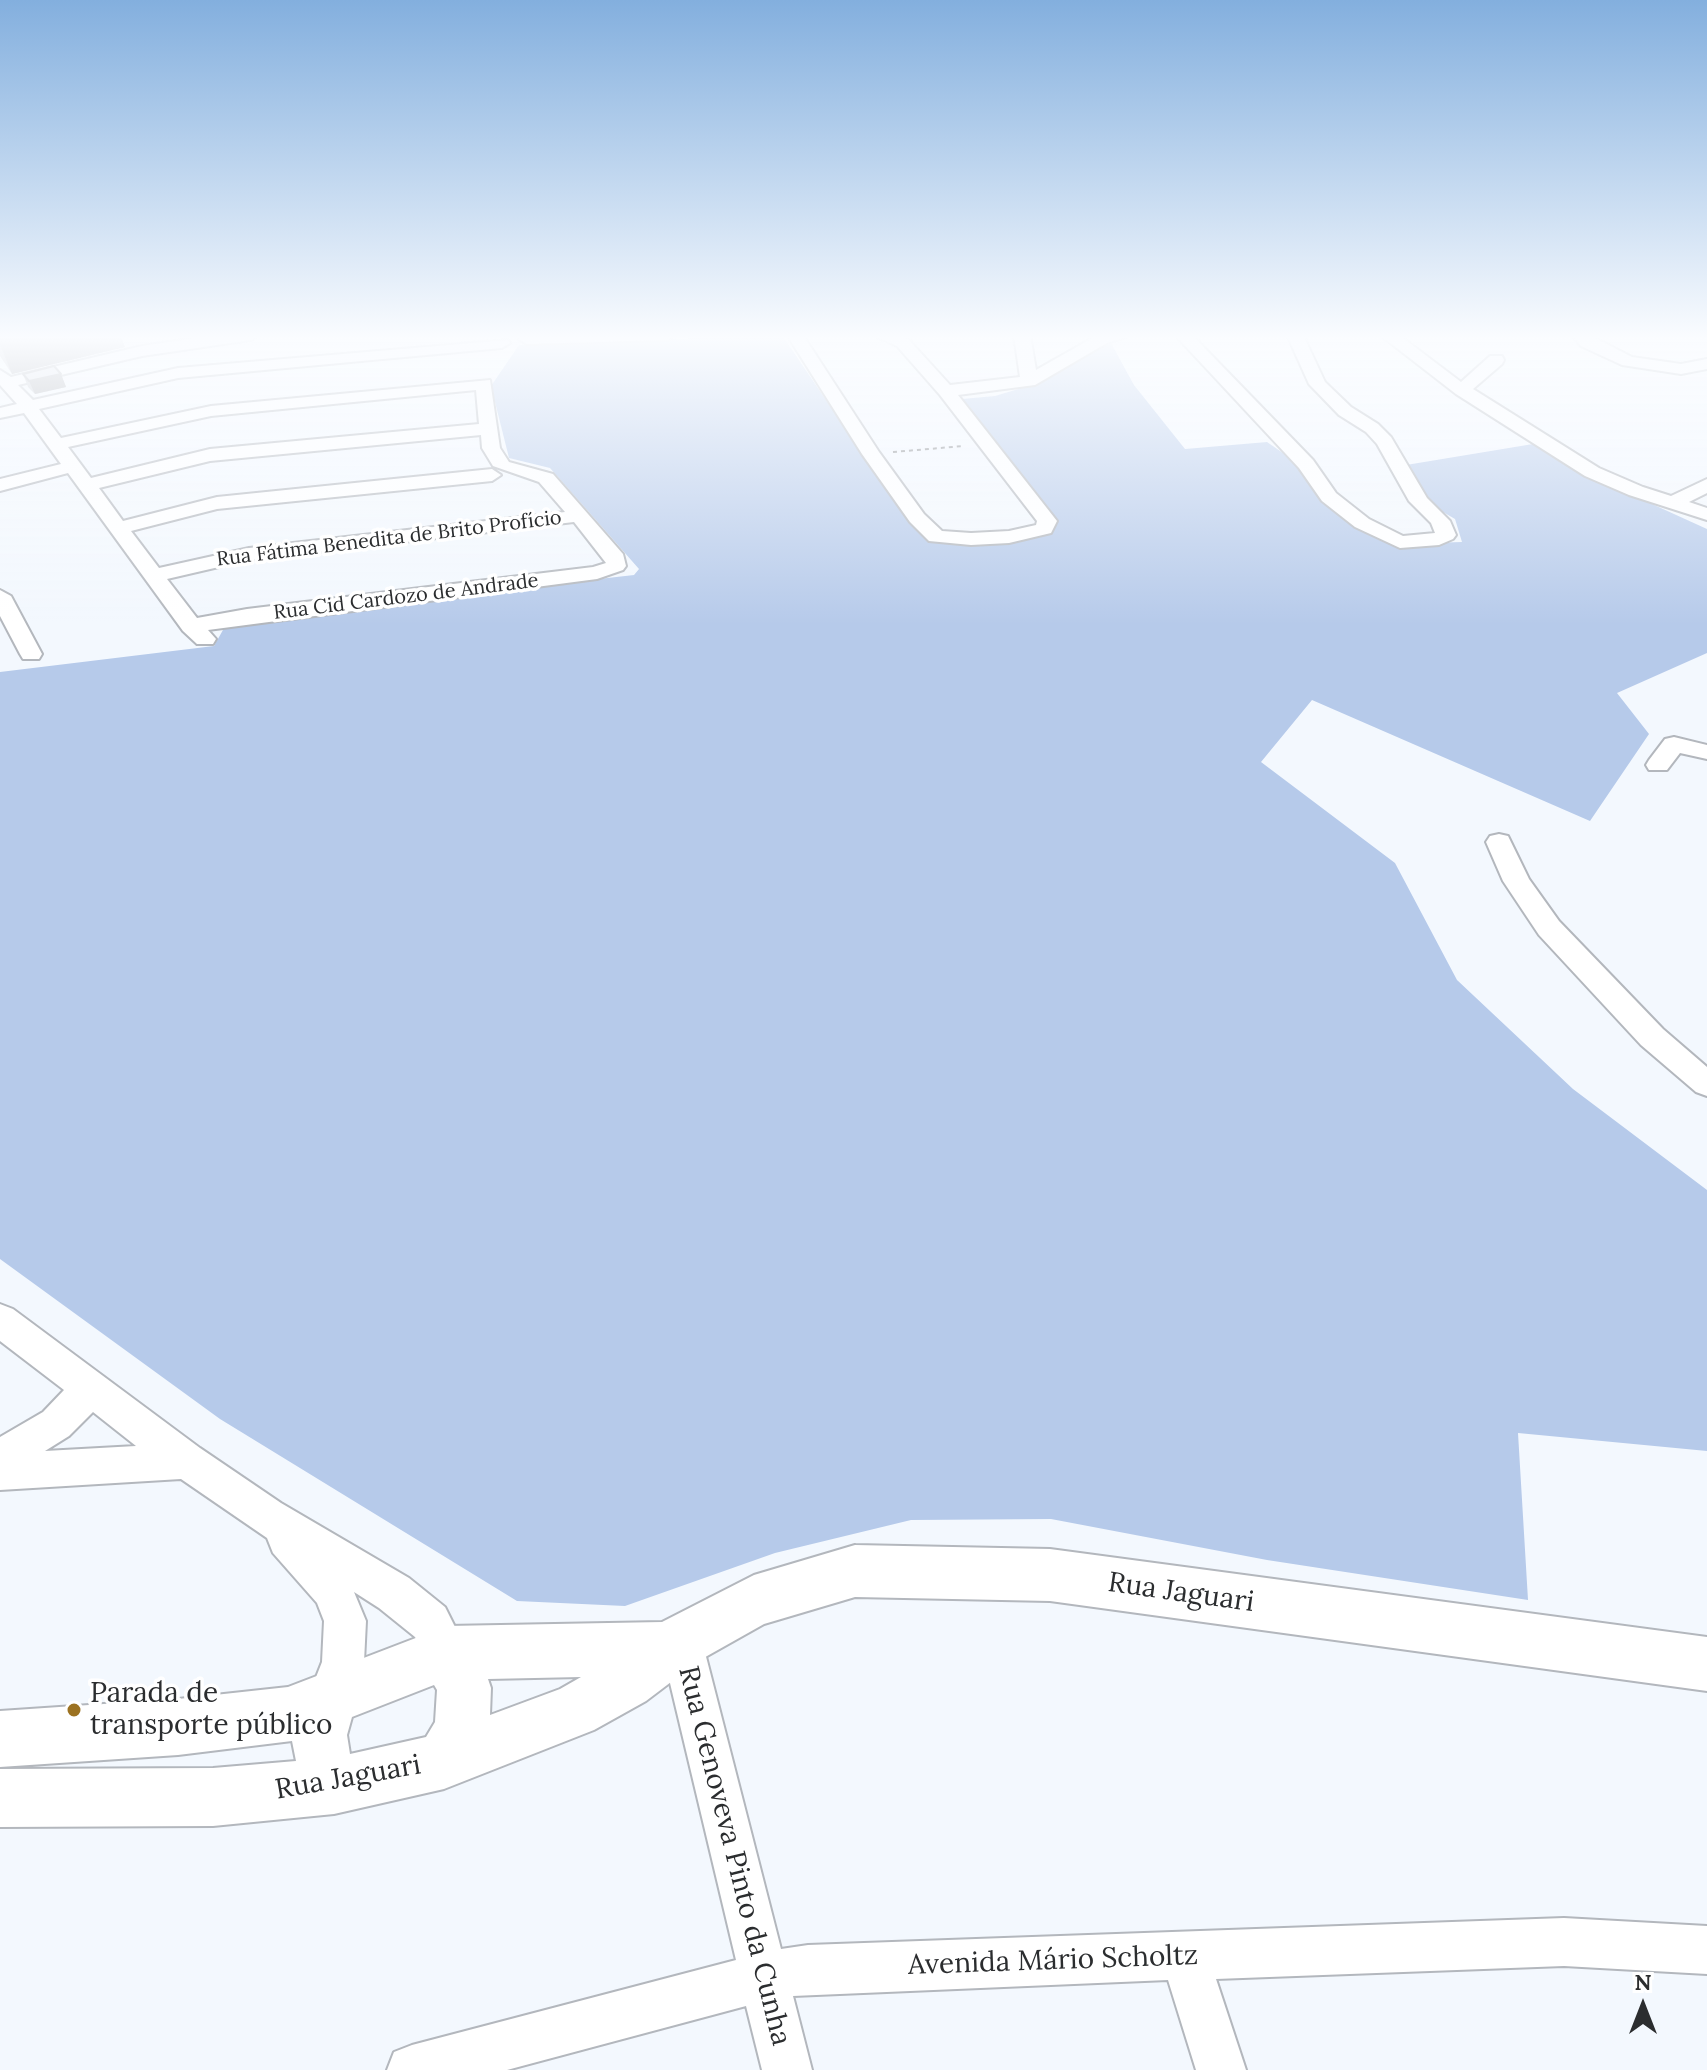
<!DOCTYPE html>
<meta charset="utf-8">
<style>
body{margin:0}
#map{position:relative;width:1707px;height:2070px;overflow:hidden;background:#f3f8fe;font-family:Lora,serif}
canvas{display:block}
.north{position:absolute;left:1603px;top:1966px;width:80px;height:80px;-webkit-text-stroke:6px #fff;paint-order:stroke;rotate:0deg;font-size:22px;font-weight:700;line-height:32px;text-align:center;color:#2b2d2f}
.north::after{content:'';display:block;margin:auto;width:28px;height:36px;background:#2b2d2f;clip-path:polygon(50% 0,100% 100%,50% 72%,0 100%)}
</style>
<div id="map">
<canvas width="1707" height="2070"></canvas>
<div class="north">N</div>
</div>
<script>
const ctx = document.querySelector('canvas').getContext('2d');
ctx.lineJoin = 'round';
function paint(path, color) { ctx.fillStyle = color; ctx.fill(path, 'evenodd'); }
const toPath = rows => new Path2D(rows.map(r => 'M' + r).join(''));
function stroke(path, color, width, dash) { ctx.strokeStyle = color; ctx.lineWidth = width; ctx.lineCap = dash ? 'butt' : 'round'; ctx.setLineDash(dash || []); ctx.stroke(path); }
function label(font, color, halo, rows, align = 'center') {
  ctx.font = font + ' Lora,serif'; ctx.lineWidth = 7; ctx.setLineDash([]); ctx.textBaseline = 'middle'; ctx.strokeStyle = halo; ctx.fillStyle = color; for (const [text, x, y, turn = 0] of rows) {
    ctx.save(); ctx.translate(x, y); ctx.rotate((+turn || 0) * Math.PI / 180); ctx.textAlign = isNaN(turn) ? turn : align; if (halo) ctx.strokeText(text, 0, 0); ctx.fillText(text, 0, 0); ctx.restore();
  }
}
const green = toPath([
 [782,335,906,518,926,540,963,545,1009,541,1055,520,962,399,995,396,1035,384,1111,343,1134,385,1185,449,1267,442,1299,464,1322,500,1394,544,1462,542,1455,519,1424,501,1406,465,1539,443,1586,474,1707,529,1707,653,1617,693,1649,734,1590,821,1312,700,1261,762,1395,863,1457,980,1573,1089,1707,1190,1707,1451,1518,1433,1528,1600,1267,1560,1051,1519,911,1520,775,1553,625,1606,517,1601,220,1419,0,1259,0,672,214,646,228,621,634,575,639,569,550,468,509,458,491,386,519,345]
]);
const path = toPath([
 [893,452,964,446]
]);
const minor = toPath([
 [216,335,259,335,251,340,142,356,18,385,33,400,178,368,508,340,510,343,502,348,178,378,39,409,61,438,211,406,490,380,500,448,509,462,553,474,623,554,626,566,623,570,597,579,208,630,216,639,213,644,197,644,183,631,68,473,0,491,0,479,61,464,24,413,0,418,0,408,17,404,0,385,0,370,11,377,142,346,216,335],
 [476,390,479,424,210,449,91,478,68,447,211,416,476,390],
 [481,435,482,448,493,466,539,482,565,512,249,548,159,568,131,531,217,509,492,481,501,475,492,469,217,497,123,521,99,488,210,461,481,435],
 [574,522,606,563,593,567,247,609,197,618,167,579,249,560,574,522],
 [675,335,667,340,527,344,519,339,522,335,675,335],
 [787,335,803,335,879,452,924,514,942,531,971,533,1009,531,1036,525,1037,521,940,395,897,346,873,335,897,335,909,340,950,385,1020,377,1014,335,1030,335,1036,370,1096,336,1132,335,1107,343,1035,385,958,395,1057,521,1051,533,1009,543,971,545,929,541,910,522,862,454,787,335],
 [1175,335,1192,335,1313,460,1336,493,1369,519,1403,536,1435,533,1431,523,1409,501,1377,444,1366,432,1339,415,1309,384,1287,335,1303,335,1325,382,1351,407,1378,424,1391,437,1427,498,1450,521,1456,535,1453,539,1439,545,1400,548,1355,527,1322,501,1299,468,1175,335],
 [1380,335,1399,335,1461,382,1490,356,1502,356,1504,360,1502,364,1473,389,1599,468,1643,487,1671,496,1707,479,1707,493,1689,502,1707,508,1707,520,1629,495,1585,476,1456,394,1380,335],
 [1572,335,1589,335,1632,357,1681,364,1707,359,1707,369,1681,374,1622,365,1581,346,1572,335],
 [0,590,11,596,42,654,39,659,23,659,20,654,0,616,0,590],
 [1674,737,1707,745,1707,759,1680,753,1667,770,1649,770,1646,765,1649,760,1665,739,1674,737],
 [1499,834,1508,836,1529,879,1559,921,1663,1029,1707,1067,1707,1096,1696,1092,1641,1045,1539,935,1503,881,1486,842,1490,836,1499,834],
 [0,1304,13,1309,200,1448,281,1503,409,1578,445,1607,468,1653,462,1668,447,1674,432,1668,415,1637,379,1608,354,1592,366,1621,364,1662,344,1715,329,1722,314,1715,307,1700,322,1662,324,1621,317,1603,273,1553,267,1538,181,1479,0,1490,0,1437,43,1412,64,1390,0,1341,0,1304],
 [93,1412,136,1446,45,1451,69,1436,93,1412],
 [681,1620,696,1626,702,1641,781,1949,808,1945,1564,1918,1707,1926,1707,1974,1564,1966,1216,1979,1246,2070,1196,2070,1168,1980,793,1996,812,2070,762,2070,746,2006,507,2070,387,2070,394,2052,412,2045,736,1960,660,1641,666,1626,681,1620]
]);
const tertiary = toPath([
 [855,1545,1050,1549,1707,1637,1707,1691,1050,1601,855,1597,764,1624,700,1660,646,1701,594,1730,444,1789,334,1814,213,1826,0,1827,0,1769,213,1768,296,1761,292,1741,178,1755,0,1767,0,1711,178,1699,288,1687,447,1626,662,1622,754,1575,855,1545],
 [581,1677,560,1689,490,1715,491,1688,488,1679,581,1677],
 [434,1685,437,1690,435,1722,426,1737,350,1754,347,1735,352,1717,434,1685]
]);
const wall = toPath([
 [0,335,120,335,125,347,12,374,0,356],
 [23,374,61,374,66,387,35,394,28,387]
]);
const shadedWall = toPath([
 [0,335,120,335,125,347,12,374,0,345],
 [61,374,66,387,35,394,29,381]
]);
const building = toPath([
 [54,366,61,374,29,381,23,374,54,366]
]);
const markers = [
 [74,1710,8,"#9c7221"]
];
const farStreetnames = [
 ["Rua Fátima Benedita de Brito Profício",389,539,-7],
 ["Rua Cid Cardozo de Andrade",406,597,-7]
];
const nearStreetnames = [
 ["Rua Jaguari",1181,1593,8],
 ["Rua Jaguari",348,1778,-10],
 ["Rua Genoveva Pinto da Cunha",734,1856,76],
 ["Avenida Mário Scholtz",1053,1961,-2]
];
const nearPoinames = [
 ["Parada de",90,1694],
 ["transporte público",90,1726]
];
paint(green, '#b6caea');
stroke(minor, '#b3b7bd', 4);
stroke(tertiary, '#b3b7bd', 4);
stroke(path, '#878a8e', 2, [4, 4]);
paint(minor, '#fff');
paint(tertiary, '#fff');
paint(wall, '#bbbfc5');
paint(shadedWall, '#999ba0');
paint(building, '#dadee5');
stroke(building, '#999ba0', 2);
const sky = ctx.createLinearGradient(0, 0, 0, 625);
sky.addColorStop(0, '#83afde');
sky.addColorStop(0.54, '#fafcff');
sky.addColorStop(1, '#fafcff00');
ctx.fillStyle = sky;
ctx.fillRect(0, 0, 1707, 625);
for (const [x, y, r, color] of markers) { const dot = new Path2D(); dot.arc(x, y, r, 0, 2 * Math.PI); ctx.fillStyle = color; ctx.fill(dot); stroke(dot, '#fff', 3); }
label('20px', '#2b2d2f', '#fff', farStreetnames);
label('28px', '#2b2d2f', '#fff', nearStreetnames);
label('28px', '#2b2d2f', '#fff', nearPoinames, 'left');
</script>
